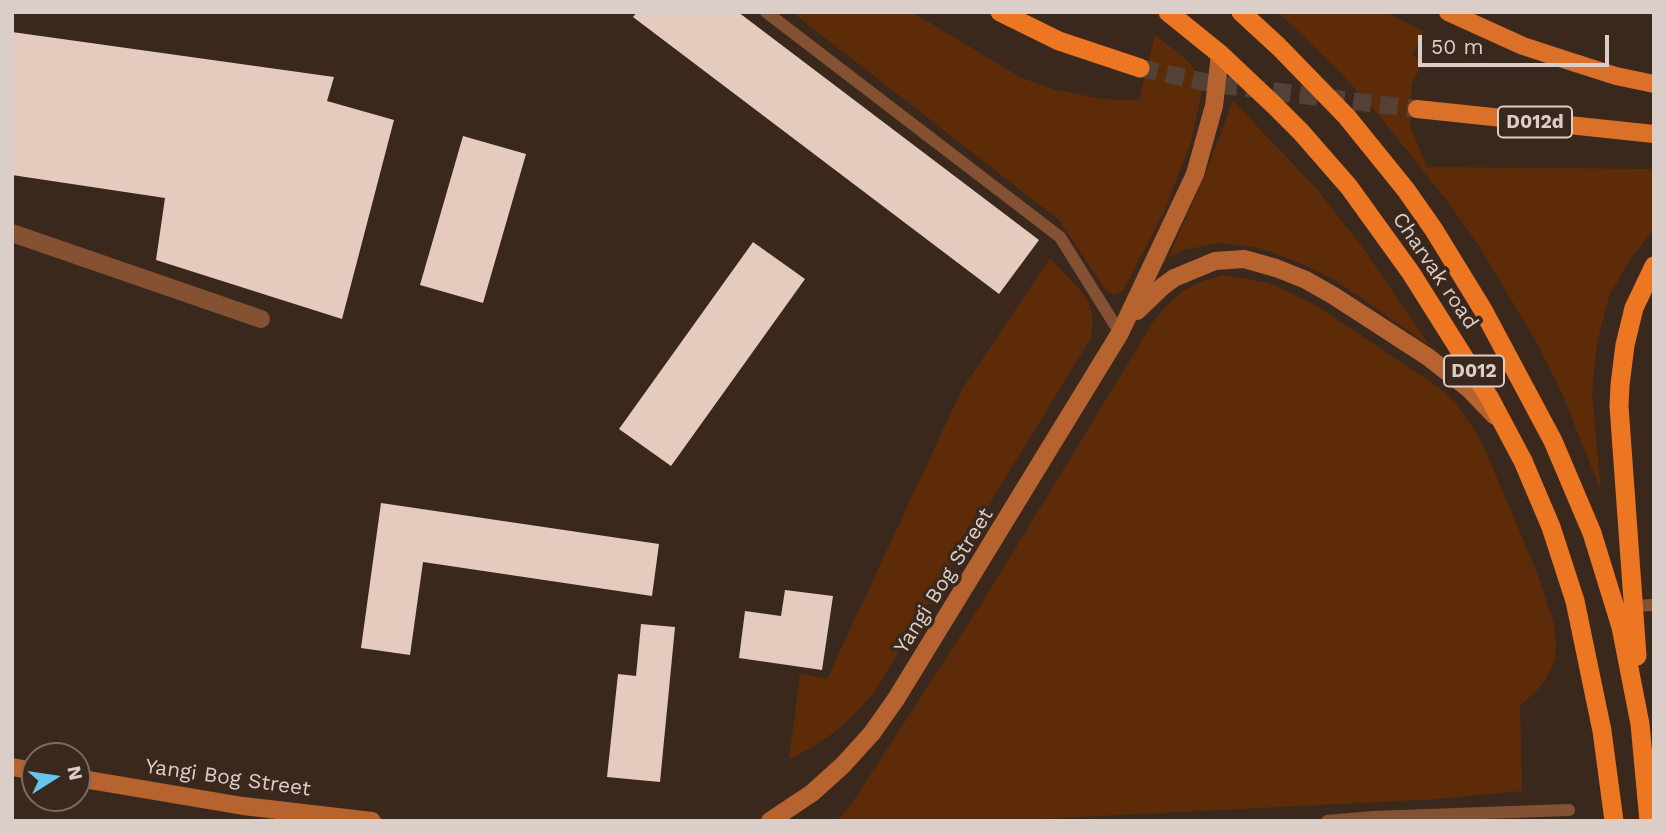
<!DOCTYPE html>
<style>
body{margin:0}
#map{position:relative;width:1666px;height:833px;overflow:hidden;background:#3b281d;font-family:"Work Sans",sans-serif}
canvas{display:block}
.frame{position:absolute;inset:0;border:14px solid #dbcec8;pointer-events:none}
.north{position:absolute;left:21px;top:742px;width:70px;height:70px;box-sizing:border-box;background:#3b281d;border:2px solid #7b6a61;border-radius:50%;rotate:78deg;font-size:19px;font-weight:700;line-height:28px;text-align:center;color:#dbcec8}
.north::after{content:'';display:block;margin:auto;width:24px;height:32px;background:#66c4ef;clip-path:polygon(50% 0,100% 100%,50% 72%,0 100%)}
.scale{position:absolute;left:1418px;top:35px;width:191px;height:32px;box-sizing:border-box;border:4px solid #dbcec8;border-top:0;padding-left:9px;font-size:21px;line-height:24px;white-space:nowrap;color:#dbcec8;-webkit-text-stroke:5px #3b281d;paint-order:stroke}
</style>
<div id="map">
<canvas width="1666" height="833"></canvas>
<div class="frame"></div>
<div class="north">N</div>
<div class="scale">50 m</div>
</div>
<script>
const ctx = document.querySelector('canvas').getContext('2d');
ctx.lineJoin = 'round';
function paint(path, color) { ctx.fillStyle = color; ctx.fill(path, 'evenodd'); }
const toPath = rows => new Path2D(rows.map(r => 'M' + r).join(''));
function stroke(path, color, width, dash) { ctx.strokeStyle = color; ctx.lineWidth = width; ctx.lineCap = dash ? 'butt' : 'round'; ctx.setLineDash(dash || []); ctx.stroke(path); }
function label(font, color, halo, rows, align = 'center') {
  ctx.font = font + ' "Work Sans",sans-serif'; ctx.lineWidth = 7; ctx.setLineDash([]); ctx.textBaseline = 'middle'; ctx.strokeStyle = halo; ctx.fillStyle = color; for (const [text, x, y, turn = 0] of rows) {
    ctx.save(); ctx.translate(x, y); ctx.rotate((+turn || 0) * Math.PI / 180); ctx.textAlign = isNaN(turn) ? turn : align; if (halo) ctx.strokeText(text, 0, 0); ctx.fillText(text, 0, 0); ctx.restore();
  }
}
const green = toPath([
 [792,12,912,12,1020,77,1052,89,1101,99,1139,100,1155,35,1188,61,1198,75,1202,90,1191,142,1163,214,1123,291,1113,294,1104,288,1059,220],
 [1278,12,1385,12,1424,31,1413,55,1423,61,1412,84,1410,126,1427,167,1654,169,1654,229,1631,258,1609,296,1597,343,1592,393,1601,491,1561,391,1536,341,1479,246,1447,201,1378,114,1337,69],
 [1233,101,1315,187,1363,248,1430,346,1338,282,1305,265,1271,252,1253,247,1219,243,1184,250,1168,258,1203,180],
 [1050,258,1082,292,1089,303,1093,320,1091,338,874,692,857,712,836,731,813,747,789,759,800,673,827,679,961,391],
 [1224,275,1269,283,1312,303,1438,387,1453,400,1474,429,1483,445,1538,575,1554,625,1556,642,1555,660,1547,677,1536,692,1520,705,1522,791,1438,799,1000,821,838,821,856,797,987,595,1152,324,1166,306,1183,291,1203,281]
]);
const building = toPath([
 [637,12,738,12,1039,240,999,294,633,17],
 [12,32,334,77,327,101,394,120,342,319,156,260,165,198,12,175],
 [463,136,526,154,483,303,420,285],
 [753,242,805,279,671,466,619,429],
 [381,503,659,544,652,596,423,562,410,655,361,648],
 [785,590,833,596,822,670,739,658,745,611,781,616],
 [641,624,675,627,660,782,607,777,618,674,636,676]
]);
const primaryTunnel = toPath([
 [1140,68,1214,84,1417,109]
]);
const service = toPath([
 [766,12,1060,237,1120,333],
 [1634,606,1654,605],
 [1327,821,1372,817,1569,810]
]);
const minor = toPath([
 [12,233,261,319]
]);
const secondary = toPath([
 [1137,311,1162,287,1174,278,1215,261,1244,259,1276,268,1306,280,1334,296,1428,357,1469,389,1495,416],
 [12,767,35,771],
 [77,778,243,806,372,821],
 [770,821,812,793,843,765,872,733,896,699,1120,333,1195,174,1214,106,1220,54]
]);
const primary = toPath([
 [1448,12,1523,46,1569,61,1616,76,1654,84],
 [1417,109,1654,134]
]);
const trunk = toPath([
 [1000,12,1059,41,1140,68],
 [1168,12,1220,54,1274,105,1301,132,1349,187,1411,273,1489,397,1523,461,1551,527,1575,601,1602,731,1614,821],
 [1241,12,1279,47,1347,117,1406,190,1434,230,1483,310,1553,441,1592,533,1621,627,1640,724,1649,821],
 [1637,656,1619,406,1620,385,1625,345,1634,308,1654,266]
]);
const shields = [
 [1535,122,74],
 [1474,371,60]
];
const shieldNames = [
 ["D012d",1535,122],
 ["D012",1474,371]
];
const streetNames = [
 ["Charvak road",1435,271,56],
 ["Yangi Bog Street",944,581,-58],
 ["Yangi Bog Street",228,778,8]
];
paint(green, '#5d2b08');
paint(building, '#e5cbbe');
stroke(primaryTunnel, '#534137', 18, [18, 9]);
stroke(service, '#855133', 12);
stroke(minor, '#855133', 18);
stroke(secondary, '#b66330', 18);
stroke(primary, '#db7029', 18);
stroke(trunk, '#ec7622', 19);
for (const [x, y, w] of shields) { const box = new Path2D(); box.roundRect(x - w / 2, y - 15.5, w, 31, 5); ctx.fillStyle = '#3b281d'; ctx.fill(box); stroke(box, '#dbcec8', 2); }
label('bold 19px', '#dbcec8', null, shieldNames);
label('21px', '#dbcec8', '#3b281d', streetNames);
</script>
